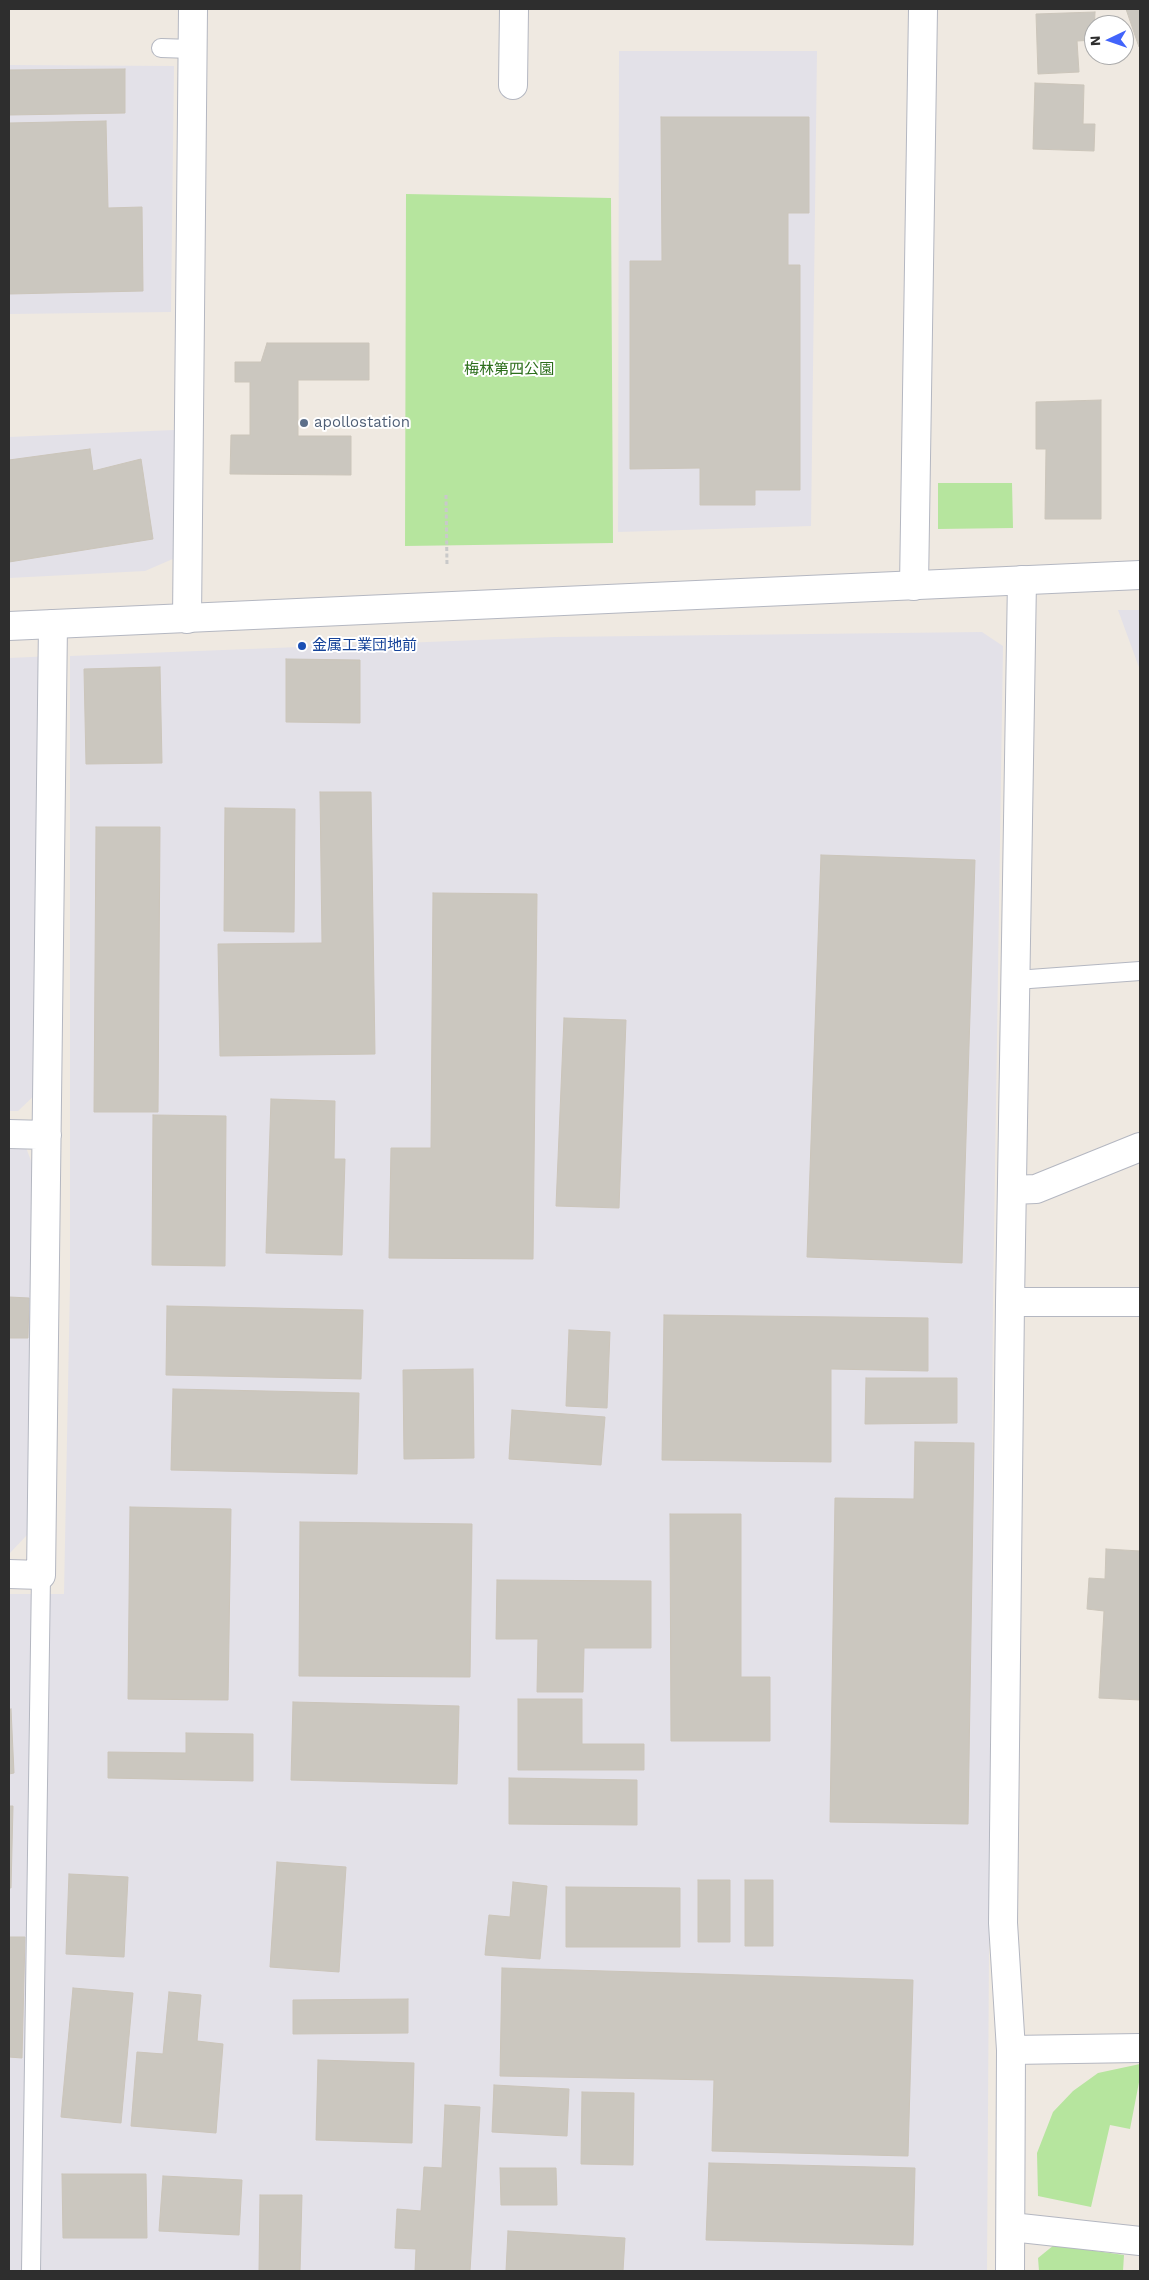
<!DOCTYPE html>
<meta charset="utf-8">
<style>
body{margin:0}
#map{position:relative;width:1149px;height:2280px;overflow:hidden;background:#efe9e1;font-family:"Work Sans",sans-serif}
canvas{display:block}
.frame{position:absolute;inset:0;border:10px solid #2e2e2e;pointer-events:none}
.north{position:absolute;left:1084px;top:15px;width:50px;height:50px;box-sizing:border-box;background:#fff;border:1px solid #ababab;border-radius:50%;rotate:267deg;font-size:14px;font-weight:700;line-height:20px;text-align:center;color:#2e2e2e}
.north::after{content:'';display:block;margin:auto;width:18px;height:22px;background:#4264fb;clip-path:polygon(50% 0,100% 100%,50% 72%,0 100%)}
</style>
<div id="map">
<canvas width="1149" height="2280"></canvas>
<div class="frame"></div>
<div class="north">N</div>
</div>
<script>
const ctx = document.querySelector('canvas').getContext('2d');
ctx.lineJoin = 'round';
function paint(path, color) { ctx.fillStyle = color; ctx.fill(path, 'evenodd'); }
const toPath = rows => new Path2D(rows.map(r => 'M' + r).join(''));
function stroke(path, color, width, dash) { ctx.strokeStyle = color; ctx.lineWidth = width; ctx.lineCap = dash ? 'butt' : 'round'; ctx.setLineDash(dash || []); ctx.stroke(path); }
function label(font, color, halo, rows, align = 'center') {
  ctx.font = font + ' "Work Sans","Noto Sans JP",sans-serif'; ctx.lineWidth = 4; ctx.setLineDash([]); ctx.textBaseline = 'middle'; ctx.strokeStyle = halo; ctx.fillStyle = color; for (const [text, x, y, turn = 0] of rows) {
    ctx.save(); ctx.translate(x, y); ctx.rotate((+turn || 0) * Math.PI / 180); ctx.textAlign = isNaN(turn) ? turn : align; if (halo) ctx.strokeText(text, 0, 0); ctx.fillText(text, 0, 0); ctx.restore();
  }
}
const industrial = toPath([
 [619,51,817,51,811,526,618,532],
 [9,65,174,66,171,312,9,314],
 [174,430,175,558,145,571,9,578,9,437],
 [1118,610,1140,610,1140,670],
 [982,632,1003,646,993,1300,987,2271,9,2271,9,1594,64,1594,70,1284,70,656,555,637],
 [53,656,39,1091,18,1111,9,1111,9,658],
 [9,1145,25,1145,39,1182,27,1535,9,1554]
]);
const green = toPath([
 [406,194,611,198,613,543,405,546],
 [938,483,1012,483,1013,528,938,529],
 [1140,2064,1140,2077,1130,2129,1110,2125,1091,2207,1038,2196,1037,2153,1053,2112,1073,2091,1098,2073],
 [1054,2245,1124,2255,1123,2271,1039,2271,1038,2258]
]);
const building = toPath([
 [1126,9,1140,9,1140,46,1139,47,1126,9],
 [1095,12,1094,40,1077,41,1079,72,1038,74,1036,14,1095,12],
 [125,69,125,113,9,115,9,70,125,69],
 [1035,83,1084,85,1083,124,1095,124,1094,151,1033,149,1035,83],
 [661,117,809,117,809,213,788,213,788,265,800,265,800,490,755,490,755,505,700,505,700,468,630,469,630,261,662,261,661,117],
 [106,121,108,208,142,207,143,291,9,294,9,123,106,121],
 [267,343,369,343,369,380,298,380,298,436,351,436,351,475,230,474,231,435,250,435,250,382,235,382,235,362,261,362,267,343],
 [1101,400,1101,519,1045,519,1046,449,1036,449,1036,402,1101,400],
 [90,449,93,471,141,459,153,539,9,562,9,460,90,449],
 [286,659,360,660,360,723,286,722,286,659],
 [160,667,162,763,86,764,84,669,160,667],
 [320,792,371,792,375,1054,220,1056,218,944,322,943,320,792],
 [225,808,295,809,294,932,224,931,225,808],
 [96,827,160,827,158,1112,94,1112,96,827],
 [821,855,975,860,962,1263,807,1257,821,855],
 [433,893,537,894,533,1259,389,1258,391,1148,431,1148,433,893],
 [564,1018,626,1020,619,1208,556,1206,564,1018],
 [271,1099,335,1101,334,1159,345,1159,342,1255,266,1253,271,1099],
 [153,1115,226,1116,225,1266,152,1265,153,1115],
 [9,1297,29,1298,28,1338,9,1338,9,1297],
 [167,1306,363,1310,361,1379,166,1375,167,1306],
 [664,1315,928,1318,928,1371,831,1369,831,1462,662,1460,664,1315],
 [569,1330,610,1332,607,1408,566,1406,569,1330],
 [473,1369,474,1458,404,1459,403,1370,473,1369],
 [866,1378,957,1378,957,1423,865,1424,866,1378],
 [173,1389,359,1393,357,1474,171,1470,173,1389],
 [512,1410,605,1417,601,1465,509,1459,512,1410],
 [915,1442,974,1443,968,1824,830,1822,835,1498,914,1499,915,1442],
 [130,1507,231,1509,228,1700,128,1699,130,1507],
 [670,1514,741,1514,741,1677,770,1677,770,1741,671,1741,670,1514],
 [300,1522,472,1524,470,1677,299,1676,300,1522],
 [1106,1549,1140,1551,1140,1700,1099,1698,1104,1611,1087,1609,1089,1578,1105,1579,1106,1549],
 [497,1580,651,1581,651,1648,584,1648,583,1692,537,1692,538,1639,496,1639,497,1580],
 [518,1699,582,1699,582,1744,644,1744,644,1770,518,1770,518,1699],
 [293,1702,459,1706,457,1784,291,1780,293,1702],
 [11,1709,14,1773,9,1774,9,1710,11,1709],
 [186,1733,253,1734,253,1781,108,1778,108,1752,186,1753,186,1733],
 [509,1778,637,1780,637,1825,509,1824,509,1778],
 [9,1806,13,1806,11,1888,9,1888,9,1806],
 [277,1862,346,1867,339,1972,270,1967,277,1862],
 [69,1874,128,1877,124,1957,66,1954,69,1874],
 [698,1880,730,1880,730,1942,698,1942,698,1880],
 [745,1880,773,1880,773,1946,745,1946,745,1880],
 [513,1882,547,1886,540,1959,485,1955,489,1915,510,1917,513,1882],
 [566,1887,680,1888,680,1947,566,1947,566,1887],
 [9,1937,25,1937,22,2058,9,2057,9,1937],
 [502,1968,913,1980,908,2156,712,2151,714,2080,500,2076,502,1968],
 [73,1988,133,1993,121,2123,61,2117,73,1988],
 [169,1992,201,1995,197,2041,223,2044,216,2133,131,2126,137,2052,163,2054,169,1992],
 [408,1999,408,2033,293,2034,293,2000,408,1999],
 [318,2060,414,2063,412,2143,316,2140,318,2060],
 [494,2085,569,2089,567,2136,492,2132,494,2085],
 [582,2092,634,2093,633,2165,581,2164,582,2092],
 [445,2105,480,2107,470,2271,415,2271,416,2249,395,2248,397,2209,421,2211,424,2167,442,2168,445,2105],
 [709,2163,915,2168,913,2245,706,2240,709,2163],
 [500,2168,556,2168,557,2205,501,2205,500,2168],
 [62,2174,146,2174,147,2238,63,2238,62,2174],
 [163,2176,242,2180,239,2235,159,2231,163,2176],
 [260,2195,302,2195,300,2271,259,2271,260,2195],
 [508,2231,625,2238,623,2271,506,2271,508,2231]
]);
const path = toPath([
 [446,495,447,566]
]);
const lane = toPath([
 [161,48,192,49],
 [1016,980,1140,971],
 [31,2271,41,1575]
]);
const street = toPath([
 [513,85,514,9],
 [1022,580,1010,1302,1003,1923,1011,2050,1140,2048],
 [914,586,923,9],
 [187,619,193,9],
 [9,1134,47,1135],
 [1012,1190,1036,1189,1140,1147],
 [1010,1302,1140,1302],
 [9,1574,41,1575,53,624],
 [1011,2227,1140,2241]
]);
const secondary = toPath([
 [9,626,1140,575],
 [1010,2271,1011,2050]
]);
const markers = [
 [304,423,5,"#5c6f8a"],
 [302,646,5,"#1a4fb4"]
];
const parkNames = [
 ["梅林第四公園",509,370]
];
const serviceNames = [
 ["apollostation",314,423]
];
const transitNames = [
 ["金属工業団地前",312,646]
];
paint(industrial, '#e3e1e8');
paint(green, '#b6e59e');
paint(building, '#cbc7bf');
stroke(building, '#cbc5ba', 1);
stroke(lane, '#b4b7c1', 20);
stroke(street, '#b4b7c1', 30);
stroke(secondary, '#b4b7c1', 30);
stroke(path, '#c9c9c9', 3, [4, 2.5]);
stroke(lane, '#fff', 18);
stroke(street, '#fff', 28);
stroke(secondary, '#fff', 28);
for (const [x, y, r, color] of markers) { const dot = new Path2D(); dot.arc(x, y, r, 0, 2 * Math.PI); ctx.fillStyle = color; ctx.fill(dot); stroke(dot, '#fff', 2); }
label('15px', '#2c6e1b', '#fff', parkNames);
label('15px', '#4e5e75', '#fff', serviceNames, 'left');
label('15px', '#164399', '#fff', transitNames, 'left');
</script>
